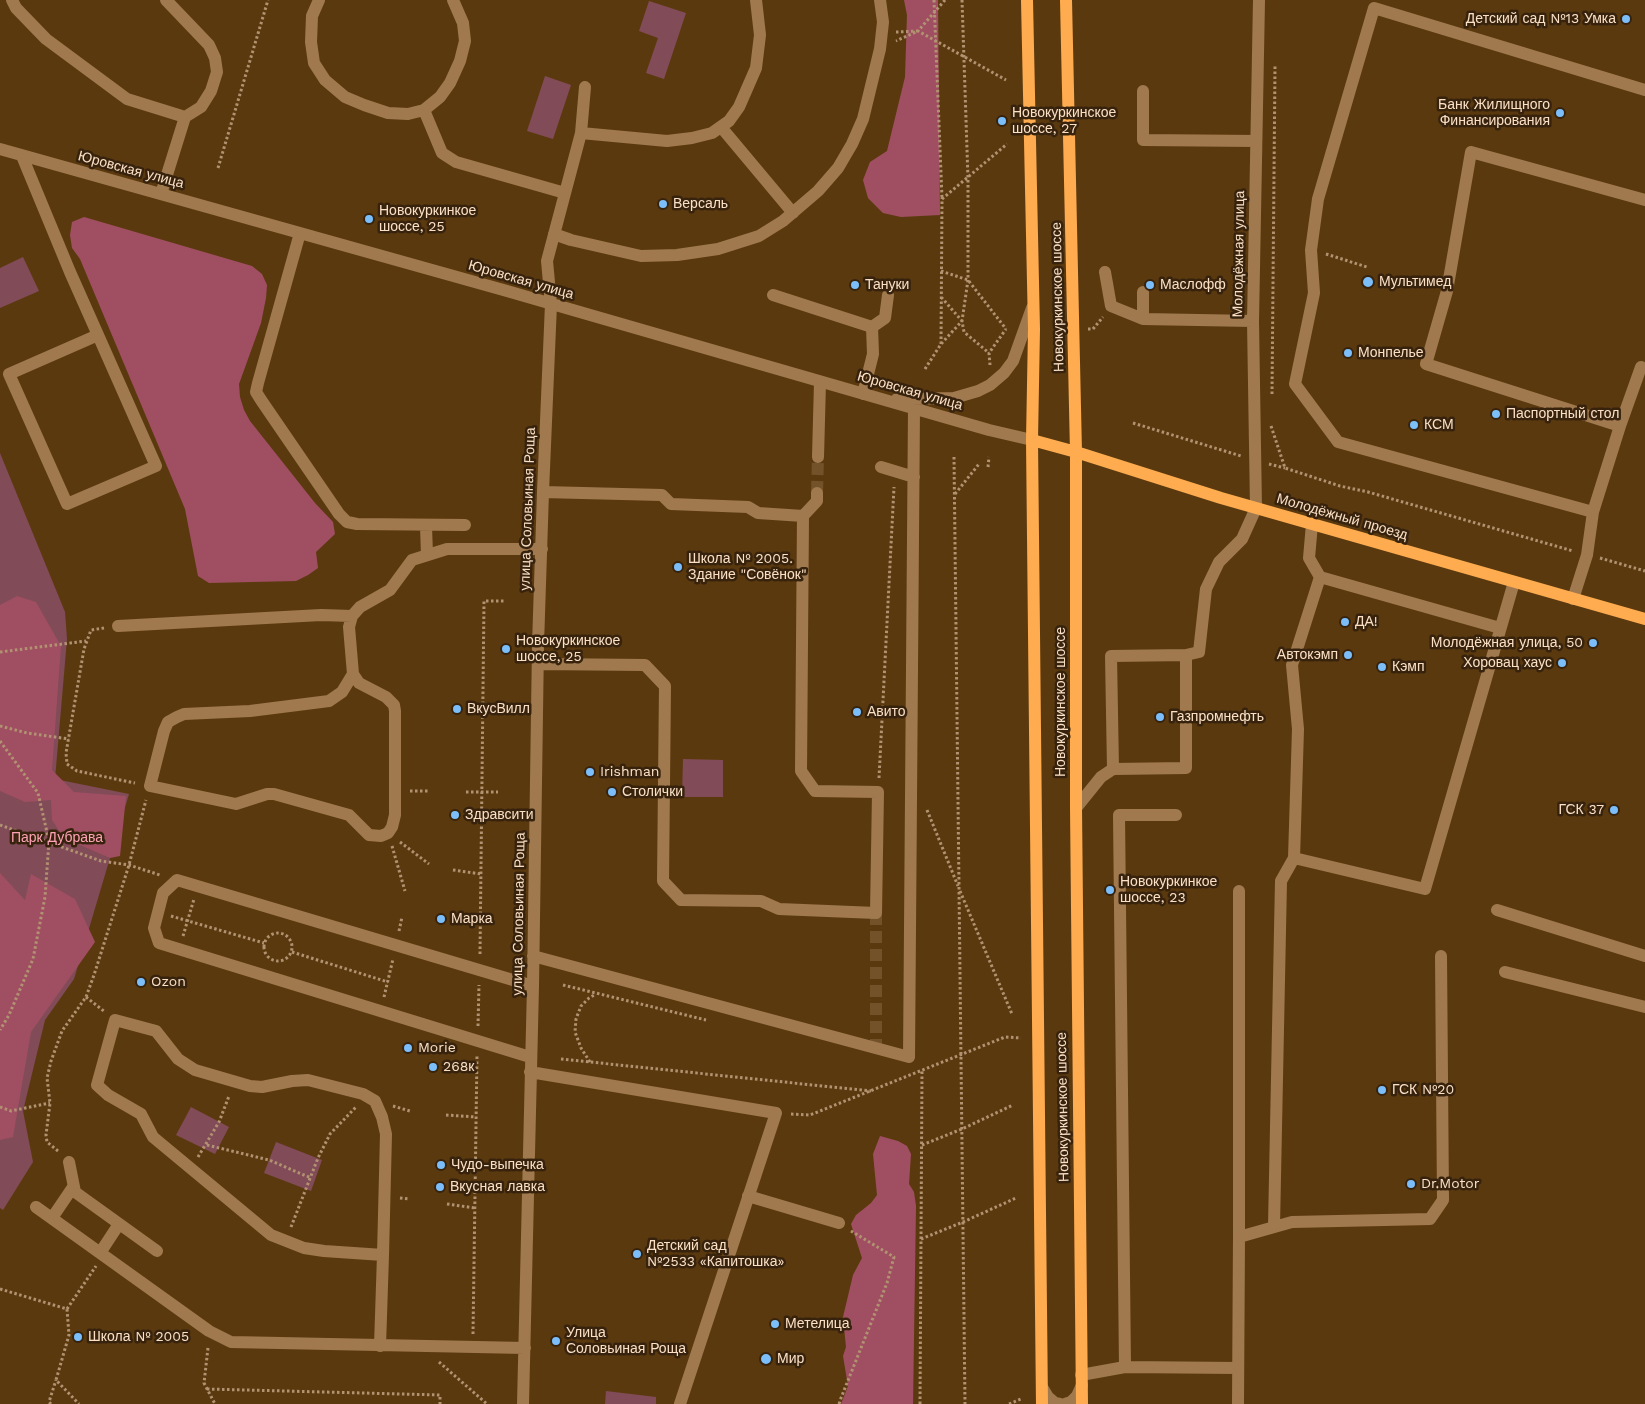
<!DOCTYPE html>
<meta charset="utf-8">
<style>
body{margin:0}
canvas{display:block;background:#5b390f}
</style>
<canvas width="1645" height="1404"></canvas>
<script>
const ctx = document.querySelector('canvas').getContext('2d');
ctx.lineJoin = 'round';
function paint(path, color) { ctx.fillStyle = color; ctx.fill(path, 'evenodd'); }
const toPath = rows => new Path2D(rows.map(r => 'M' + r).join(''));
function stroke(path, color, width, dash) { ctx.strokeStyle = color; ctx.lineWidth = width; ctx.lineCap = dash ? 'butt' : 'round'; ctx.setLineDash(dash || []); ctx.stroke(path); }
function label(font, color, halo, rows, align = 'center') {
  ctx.font = font + ' "Work Sans",sans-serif'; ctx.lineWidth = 5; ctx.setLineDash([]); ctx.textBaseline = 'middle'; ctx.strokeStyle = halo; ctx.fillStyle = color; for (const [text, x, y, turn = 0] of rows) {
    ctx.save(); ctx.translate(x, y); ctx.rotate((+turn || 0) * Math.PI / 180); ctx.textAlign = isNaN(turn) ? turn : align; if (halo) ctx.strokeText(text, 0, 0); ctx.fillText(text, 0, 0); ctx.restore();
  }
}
const green = toPath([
 [649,1,686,13,664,79,646,73,658,38,639,31],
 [545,76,571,85,553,139,527,131],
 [23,257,39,291,0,308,0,268],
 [0,453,65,612,67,639,55,779,129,794,74,979,45,1020,23,1111,33,1162,3,1210,0,1208],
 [683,759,723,760,723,797,682,797],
 [191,1107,229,1127,215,1154,176,1135],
 [276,1142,322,1160,311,1191,264,1173],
 [606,1391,656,1397,656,1404,605,1404]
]);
const forest = toPath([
 [904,0,938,0,940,215,901,217,883,213,868,198,863,180,870,162,887,151,905,77,907,15],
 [84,217,252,266,262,274,267,285,266,298,261,323,239,384,240,397,244,410,250,421,315,503,333,522,335,534,316,552,318,568,308,575,296,581,209,583,198,576,185,509,80,259,72,248,70,235,72,222],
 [17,596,36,602,61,646,52,770,74,792,126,796,120,856,110,858,64,838,52,820,51,800,25,802,0,791,0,605],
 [0,873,25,900,31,874,75,899,95,942,31,1032,13,1137,0,1140],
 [880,1136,898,1141,907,1146,911,1154,909,1184,914,1192,916,1206,913,1404,841,1404,848,1386,843,1356,846,1347,843,1317,853,1275,862,1258,851,1224,856,1215,871,1203,877,1195,873,1154]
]);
const minorTunnel = toPath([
 [817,493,818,457],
 [876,913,876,1048]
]);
const path = toPath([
 [934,0,942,198],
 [945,0,918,31,1006,80],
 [962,0,968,179,968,280,962,321,964,332,989,353],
 [896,32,918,31,896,41],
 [218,168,268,0],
 [1326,254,1367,267],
 [941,271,968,280,1006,329],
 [1407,279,1433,286],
 [1088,329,1093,329,1103,317],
 [941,344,942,199,1007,144],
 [990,365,989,353,1006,329],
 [925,369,941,344,962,321,942,298],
 [1272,394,1275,66],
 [1133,423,1241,456],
 [1271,426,1285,468,1340,486,1368,492,1573,551],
 [954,457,965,1404],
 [1269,464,1285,468],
 [988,467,989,457],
 [955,494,979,464],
 [1600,558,1645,571],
 [104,628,91,630,84,649,66,753,67,764,77,771,135,783],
 [0,652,86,641],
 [0,726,27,733,69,739],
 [0,741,38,793,49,841,45,897,33,959,9,1015,0,1030],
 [879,778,894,487],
 [410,791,430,791],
 [466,792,498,792],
 [927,810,958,886],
 [0,825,101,861,129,865,160,875],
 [400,842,429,864],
 [392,846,405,891],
 [453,870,481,874],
 [960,891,1012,1014],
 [171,916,264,943],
 [399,931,402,917],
 '264 947a14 14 0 1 1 28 0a14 14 0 1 1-28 0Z',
 [183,936,194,899],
 [292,952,388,982],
 [480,954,484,601,504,601],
 [563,985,706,1020],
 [86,997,105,1012],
 [384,997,393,959],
 [478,1026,479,985],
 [561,1059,871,1091],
 [590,1062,581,1048,575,1032,576,1019,581,1006,589,998,596,994],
 [393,1106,410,1111],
 [0,1107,11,1111,50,1103],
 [791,1114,810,1115,1005,1037,1021,1038],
 [446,1115,476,1117],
 [207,1145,269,1160,311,1178],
 [922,1145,962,1129,1013,1105],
 [58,1151,47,1142,46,1135,50,1103,47,1078,51,1061,62,1031,86,997,94,975,129,865,146,800],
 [198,1157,219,1122,229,1096],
 [400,1198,409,1199],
 [447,1204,475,1208],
 [291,1227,318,1158,330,1134,356,1107],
 [921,1239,963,1222,1016,1198],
 [0,1289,67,1309,69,1335,56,1380,79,1404],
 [67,1309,96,1266],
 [473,1334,477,1055],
 [208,1348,204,1383,215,1404],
 [439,1362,487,1404],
 [207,1389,440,1395,440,1404],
 [51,1404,49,1402,56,1380],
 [839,1404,841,1398,887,1283,894,1257,851,1231],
 [920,1404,922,1071],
 [1009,1404,1021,1399]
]);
const minor = toPath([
 [12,0,16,8,46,39,127,99,185,117],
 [319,0,312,16,311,42,314,63,325,80,345,97,364,105,388,113,408,114,424,110,440,97,450,83,460,61,465,41,463,23,453,0],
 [1143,91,1143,140,1256,141],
 [424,110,442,153,456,162,565,193],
 [721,127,793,213],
 [581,133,667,141,692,138,712,133,729,121,739,107,756,68,760,35,756,0],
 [0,149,507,291,989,430,1032,440],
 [22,156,70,272,98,335,156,466,67,504,9,374,98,335],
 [161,194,185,117,201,107,211,91,217,72,215,58,209,45,166,0],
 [300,233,258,383,256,392,261,400,339,514,347,522,357,524,465,525],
 [554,234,571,240,641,256,677,255,718,249,759,236,783,221,818,191,838,168,852,144,863,119,880,49,883,22,880,0],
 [1105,272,1111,306,1143,319],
 [1143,292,1143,319,1253,321],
 [773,295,872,327,873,354,863,394],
 [872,327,885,318,888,295],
 [897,399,954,398,978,391,990,385,1004,373,1013,361,1032,308],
 [1620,426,1641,367],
 [818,457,820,382],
 [881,467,914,477],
 [1593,512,1338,442,1295,384,1314,293,1311,250,1318,199,1374,8,1645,90],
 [803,516,817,501,817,493],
 [426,526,427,555],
 [1320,577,1500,628],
 [1573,599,1587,555,1593,512,1620,426,1426,364,1447,291,1471,152,1645,200],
 [118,626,321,615,352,616],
 [538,664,645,665,665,686,663,881,681,900,761,901,779,909,876,913,878,792,815,791,801,771,803,516,758,513,748,507,671,504,662,495,543,492],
 [353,674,342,692,329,701,250,711,184,714,177,717,168,722,164,731,150,786,236,804,267,794,274,794,349,815,369,835,381,836,388,833,392,827,395,815,395,711,394,705,386,697,359,683,353,674,349,627,352,616,360,607,390,590,412,560,447,549,542,549],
 [1113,769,1111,656,1186,655],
 [1076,808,1101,777,1113,769,1186,768,1186,655,1199,652,1206,589,1219,562,1242,539,1256,508,1253,321,1259,0],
 [1294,858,1425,889,1514,582],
 [1239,891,1239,1237],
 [1497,910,1645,956],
 [533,956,909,1057,914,408],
 [1505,972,1645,1007],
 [530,1057,159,943,154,928,163,893,177,880,533,986],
 [530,1072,776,1113,680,1404],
 [69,1162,75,1192,157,1251],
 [748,1196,839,1223],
 [36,1207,209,1331,231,1342,525,1348],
 [52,1218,73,1187],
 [1274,1226,1281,881,1294,858,1298,729,1292,665,1320,577,1309,558,1312,524],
 [100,1253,119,1224],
 [380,1346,383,1255,386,1134,382,1117,375,1101,363,1094,308,1080,292,1081,262,1087,250,1086,195,1070,178,1059,156,1031,115,1020,97,1085,108,1095,141,1114,153,1137,271,1235,304,1248,324,1251,383,1255],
 [1125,1367,1238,1368],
 [1081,1375,1125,1367,1119,815,1176,815],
 [1042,1387,1048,1397,1055,1403,1060,1404],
 [523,1404,533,986,538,645,543,492,551,304,547,261,581,133,585,87],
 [1065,1404,1071,1402,1077,1396,1082,1385],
 [1238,1404,1239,1237,1292,1222,1430,1219,1443,1200,1441,956]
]);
const major = toPath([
 [1027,0,1034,329,1032,440,1042,1404],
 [1066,0,1076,452,1076,808,1082,1404],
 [1032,440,1076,452,1221,498,1645,619]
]);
const markers = [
 [1626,19,5,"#7cbef9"],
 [1560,113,5,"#7cbef9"],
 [1002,121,5,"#7cbef9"],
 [663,204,5,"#7cbef9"],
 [369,219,5,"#7cbef9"],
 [1368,282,6,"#7cbef9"],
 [855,285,5,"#7cbef9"],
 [1150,285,5,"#7cbef9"],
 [1348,353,5,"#7cbef9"],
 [1496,414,5,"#7cbef9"],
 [1414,425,5,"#7cbef9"],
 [678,567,5,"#7cbef9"],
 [1345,622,5,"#7cbef9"],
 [1593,643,5,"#7cbef9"],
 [506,649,5,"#7cbef9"],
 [1348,655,5,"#7cbef9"],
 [1562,663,5,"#7cbef9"],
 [1382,667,5,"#7cbef9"],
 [457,709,5,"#7cbef9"],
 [857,712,5,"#7cbef9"],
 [1160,717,5,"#7cbef9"],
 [590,772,5,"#7cbef9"],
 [612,792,5,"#7cbef9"],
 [1614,810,5,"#7cbef9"],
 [455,815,5,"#7cbef9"],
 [1110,890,5,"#7cbef9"],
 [441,919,5,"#7cbef9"],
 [141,982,5,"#7cbef9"],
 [408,1048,5,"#7cbef9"],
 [433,1067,5,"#7cbef9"],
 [1382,1090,5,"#7cbef9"],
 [441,1165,5,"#7cbef9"],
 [1411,1184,5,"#7cbef9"],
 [440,1187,5,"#7cbef9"],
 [637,1254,5,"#7cbef9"],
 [775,1324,5,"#7cbef9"],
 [78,1337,5,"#7cbef9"],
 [556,1341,5,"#7cbef9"],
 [766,1359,6,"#7cbef9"]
];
const poiNames = [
 ["Детский сад №13 Умка",1616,19,"right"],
 ["Банк Жилищного",1550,105,"right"],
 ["Финансирования",1550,121,"right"],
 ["Новокуркинское",1012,113],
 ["шоссе, 27",1012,129],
 ["Версаль",673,204],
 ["Новокуркинкое",379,211],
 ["шоссе, 25",379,227],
 ["Мультимед",1379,282],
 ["Тануки",865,285],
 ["Маслофф",1160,285],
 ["Монпелье",1358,353],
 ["Паспортный стол",1506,414],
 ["КСМ",1424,425],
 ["Школа № 2005.",688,559],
 ["Здание \"Совёнок\"",688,575],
 ["ДА!",1355,622],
 ["Новокуркинское",516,641],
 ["шоссе, 25",516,657],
 ["Молодёжная улица, 50",1583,643,"right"],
 ["Автокэмп",1338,655,"right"],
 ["Хоровац хаус",1552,663,"right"],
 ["Кэмп",1392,667],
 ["ВкусВилл",467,709],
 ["Авито",867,712],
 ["Газпромнефть",1170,717],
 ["Irishman",600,772],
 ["Столички",622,792],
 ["ГСК 37",1604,810,"right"],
 ["Здравсити",465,815],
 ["Новокуркинкое",1120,882],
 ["шоссе, 23",1120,898],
 ["Марка",451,919],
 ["Ozon",151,982],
 ["Morie",418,1048],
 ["268к",443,1067],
 ["ГСК №20",1392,1090],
 ["Чудо-выпечка",451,1165],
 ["Dr.Motor",1421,1184],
 ["Вкусная лавка",450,1187],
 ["Детский сад",647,1246],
 ["№2533 «Капитошка»",647,1262],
 ["Метелица",785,1324],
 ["Улица",566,1333],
 ["Соловьиная Роща",566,1349],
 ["Школа № 2005",88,1337],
 ["Мир",777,1359]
];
const streetNames = [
 ["Юровская улица",131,170,15],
 ["Молодёжная улица",1239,254,-89],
 ["Юровская улица",521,280,16],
 ["Новокуркинское шоссе",1058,297,-91],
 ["Юровская улица",910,391,16],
 ["улица Соловьиная Роща",528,509,-88],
 ["Молодёжный проезд",1342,517,16],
 ["Новокуркинское шоссе",1061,702,-90],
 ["улица Соловьиная Роща",519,914,-89],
 ["Новокуркинское шоссе",1063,1107,-91]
];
const parkNames = [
 ["Парк Дубрава",57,838]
];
paint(green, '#814b57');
paint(forest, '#a04f62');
stroke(minorTunnel, '#73522a', 12, [12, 6]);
stroke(path, '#b19372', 3, [2.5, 2.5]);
stroke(minor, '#a1794f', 12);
stroke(major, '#feac4f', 12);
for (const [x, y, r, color] of markers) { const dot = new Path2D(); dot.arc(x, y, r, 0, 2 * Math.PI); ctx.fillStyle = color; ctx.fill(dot); stroke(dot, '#37230d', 2); }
label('14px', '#fbe0c6', '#37230d', poiNames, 'left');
label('14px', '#fbe0c6', '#37230d', streetNames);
label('14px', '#fea2b5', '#37230d', parkNames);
</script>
